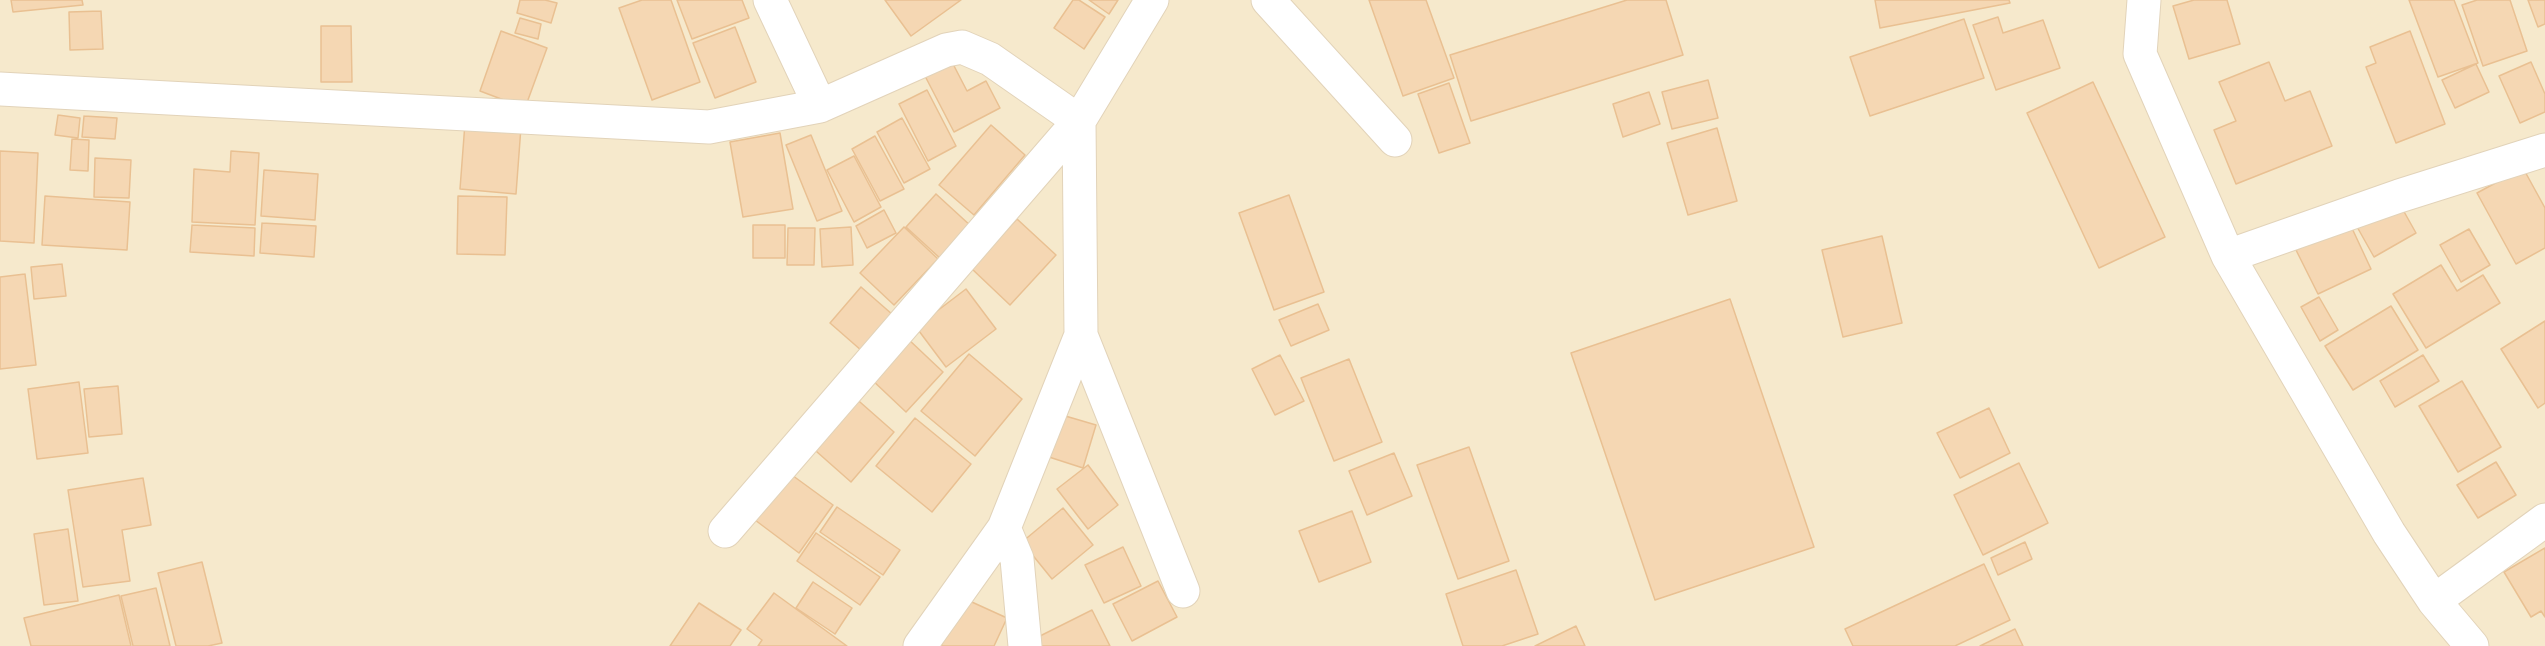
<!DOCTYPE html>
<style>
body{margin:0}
canvas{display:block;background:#fef6de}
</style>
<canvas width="2545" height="646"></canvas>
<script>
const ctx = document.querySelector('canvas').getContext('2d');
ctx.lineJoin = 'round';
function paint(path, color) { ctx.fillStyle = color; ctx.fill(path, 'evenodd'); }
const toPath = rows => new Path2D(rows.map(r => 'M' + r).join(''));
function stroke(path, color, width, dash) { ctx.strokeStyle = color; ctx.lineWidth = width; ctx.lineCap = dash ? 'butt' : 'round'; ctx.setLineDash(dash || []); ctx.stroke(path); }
const residential = toPath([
 [0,0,2545,0,2545,646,0,646]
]);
const building = toPath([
 [11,0,82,0,83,5,13,12,11,0],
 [520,0,545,0,557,3,551,23,517,13,520,0],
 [642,0,671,0,700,82,652,100,619,8,642,0],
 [677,0,742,0,749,18,692,39,677,0],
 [885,0,961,0,911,36,885,0],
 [1073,0,1079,0,1105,17,1084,49,1054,28,1073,0],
 [1089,0,1118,0,1109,14,1089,0],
 [1369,0,1426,0,1454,78,1403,96,1369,0],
 [1627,0,1666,0,1683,55,1471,121,1450,55,1627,0],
 [1875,0,2009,0,2010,3,1880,28,1875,0],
 [2194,0,2227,0,2240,44,2189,59,2173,6,2194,0],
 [2409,0,2454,0,2478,63,2438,77,2409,0],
 [2477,0,2510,0,2527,51,2483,66,2462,5,2477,0],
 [2528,0,2545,0,2545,24,2538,27,2528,0],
 [101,11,103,49,70,50,69,12,101,11],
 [1998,17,2003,33,2043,20,2060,68,1996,90,1973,25,1998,17],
 [520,18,541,24,538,39,515,33,520,18],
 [1964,19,1984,78,1870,116,1850,57,1964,19],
 [321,26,351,26,352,82,321,82,321,26],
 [735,27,756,82,715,98,693,43,735,27],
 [501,31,547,48,525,108,480,91,501,31],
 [2410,31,2445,124,2396,143,2366,67,2376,63,2370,47,2410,31],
 [952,62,967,91,986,81,1000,108,954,132,925,76,952,62],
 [2269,62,2285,101,2310,91,2332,146,2236,184,2214,130,2236,121,2219,82,2269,62],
 [2531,62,2545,94,2545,112,2520,123,2499,76,2531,62],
 [2476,64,2489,92,2455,108,2442,80,2476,64],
 [1708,80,1718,118,1672,129,1662,92,1708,80],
 [2093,82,2165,237,2099,268,2027,113,2093,82],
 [1449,83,1470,143,1439,153,1418,94,1449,83],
 [927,90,956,146,928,161,899,104,927,90],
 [1649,92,1660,124,1623,137,1613,104,1649,92],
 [58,115,80,118,78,138,55,135,58,115],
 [84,116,117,118,115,139,82,137,84,116],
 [902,118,930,169,904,183,877,132,902,118],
 [465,123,521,127,516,194,460,189,465,123],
 [991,125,1025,155,974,215,939,185,991,125],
 [1717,128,1737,201,1688,215,1667,143,1717,128],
 [780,133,793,209,743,217,730,142,780,133],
 [811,135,842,211,817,221,786,145,811,135],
 [875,136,904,189,880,201,852,149,875,136],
 [72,139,89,140,88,171,70,170,72,139],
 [0,151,38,153,34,243,0,241,0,151],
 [231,151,259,153,255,225,192,222,194,169,230,172,231,151],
 [854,156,881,207,854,222,827,170,854,156],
 [95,158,131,160,129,198,94,197,95,158],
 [2523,168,2545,208,2545,248,2516,264,2477,193,2523,168],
 [264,170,318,174,315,220,261,216,264,170],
 [936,194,972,227,942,260,906,227,936,194],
 [1289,195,1324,292,1274,310,1239,213,1289,195],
 [45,196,130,202,127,250,42,245,45,196],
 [458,196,507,197,505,255,457,254,458,196],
 [2398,201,2416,233,2374,257,2356,225,2398,201],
 [884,210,896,233,867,248,856,226,884,210],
 [1017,219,1056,255,1010,305,971,268,1017,219],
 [262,223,316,226,314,257,260,253,262,223],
 [2350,224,2371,269,2318,294,2296,250,2350,224],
 [192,225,255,228,254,256,190,252,192,225],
 [753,225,785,225,785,258,753,258,753,225],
 [851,227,853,265,822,267,820,229,851,227],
 [904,227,938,259,894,305,860,273,904,227],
 [788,228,815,228,814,265,787,265,788,228],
 [2469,229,2490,265,2461,282,2440,245,2469,229],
 [1882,236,1902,323,1843,337,1822,250,1882,236],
 [62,264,66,296,34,299,31,267,62,264],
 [2441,265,2457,291,2483,275,2500,303,2426,348,2393,294,2441,265],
 [25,274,36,365,0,369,0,277,25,274],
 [861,287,893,315,862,351,830,323,861,287],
 [966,289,996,329,946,367,916,327,966,289],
 [2319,297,2338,330,2320,341,2301,307,2319,297],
 [1730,299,1814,547,1655,600,1571,353,1730,299],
 [1318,304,1329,330,1291,346,1279,320,1318,304],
 [2391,306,2418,350,2353,390,2325,346,2391,306],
 [2545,321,2545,403,2538,408,2501,349,2545,321],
 [907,338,943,372,906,412,870,378,907,338],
 [969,354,1022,399,975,456,921,411,969,354],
 [1280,355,1304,401,1275,415,1252,369,1280,355],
 [2423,355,2439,381,2395,407,2380,381,2423,355],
 [1349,359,1382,442,1334,461,1301,378,1349,359],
 [2462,381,2501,447,2458,472,2419,406,2462,381],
 [79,382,88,453,37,459,28,389,79,382],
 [118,386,122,434,89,437,84,389,118,386],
 [852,395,894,432,851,482,808,444,852,395],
 [1989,408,2010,453,1960,478,1937,433,1989,408],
 [1062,415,1096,425,1083,468,1049,457,1062,415],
 [915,418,971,464,932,512,876,466,915,418],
 [1469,447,1509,561,1458,579,1417,465,1469,447],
 [1394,453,1412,496,1367,515,1349,471,1394,453],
 [2496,462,2516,495,2478,518,2457,485,2496,462],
 [2019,463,2048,523,1983,555,1954,495,2019,463],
 [1088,465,1118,505,1088,529,1057,489,1088,465],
 [785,470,833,505,799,553,751,517,785,470],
 [143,478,151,525,122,530,130,581,83,587,68,490,143,478],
 [837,507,900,550,883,575,820,532,837,507],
 [1063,508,1093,545,1052,579,1022,542,1063,508],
 [1352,511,1371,562,1319,582,1299,531,1352,511],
 [68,529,78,601,44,605,34,534,68,529],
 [816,533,880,577,860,605,797,561,816,533],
 [2025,542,2032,559,1998,575,1991,558,2025,542],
 [1123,547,1141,586,1104,603,1085,565,1123,547],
 [2545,548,2545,617,2541,611,2531,617,2504,572,2545,548],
 [202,562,222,643,208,646,176,646,158,573,202,562],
 [1984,564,2010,620,1955,646,1853,646,1845,629,1984,564],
 [1516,570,1538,634,1502,646,1463,646,1446,594,1516,570],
 [1158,581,1177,617,1132,641,1113,604,1158,581],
 [813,582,852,608,835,634,796,608,813,582],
 [156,588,170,646,133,646,121,596,156,588],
 [774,593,847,646,758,646,762,640,747,629,774,593],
 [119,595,131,646,31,646,24,618,119,595],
 [963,598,1007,618,994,646,941,646,963,598],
 [699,603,741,630,730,646,670,646,699,603],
 [1092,610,1110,646,1030,646,1028,642,1092,610],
 [1576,626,1585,646,1535,646,1576,626],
 [2015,629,2023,646,1980,646,2015,629]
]);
const street = toPath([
 [770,0,820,106],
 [1268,0,1395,140],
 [2144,0,2140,54,2228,256,2389,533,2434,601,2472,646],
 [0,89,709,127,820,106,946,50,962,47,990,59,1079,121,725,531],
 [2228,256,2399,196,2545,150],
 [1081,335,1183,591],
 [1004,528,1017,559,1025,646],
 [2434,601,2545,520],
 [920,646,1004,528,1081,335,1079,121,1152,0]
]);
paint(residential, '#f6e9cc');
paint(building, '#f5d7b3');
stroke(building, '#e9c092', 1.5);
stroke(street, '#e2d3b9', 35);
stroke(street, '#fff', 33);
</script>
